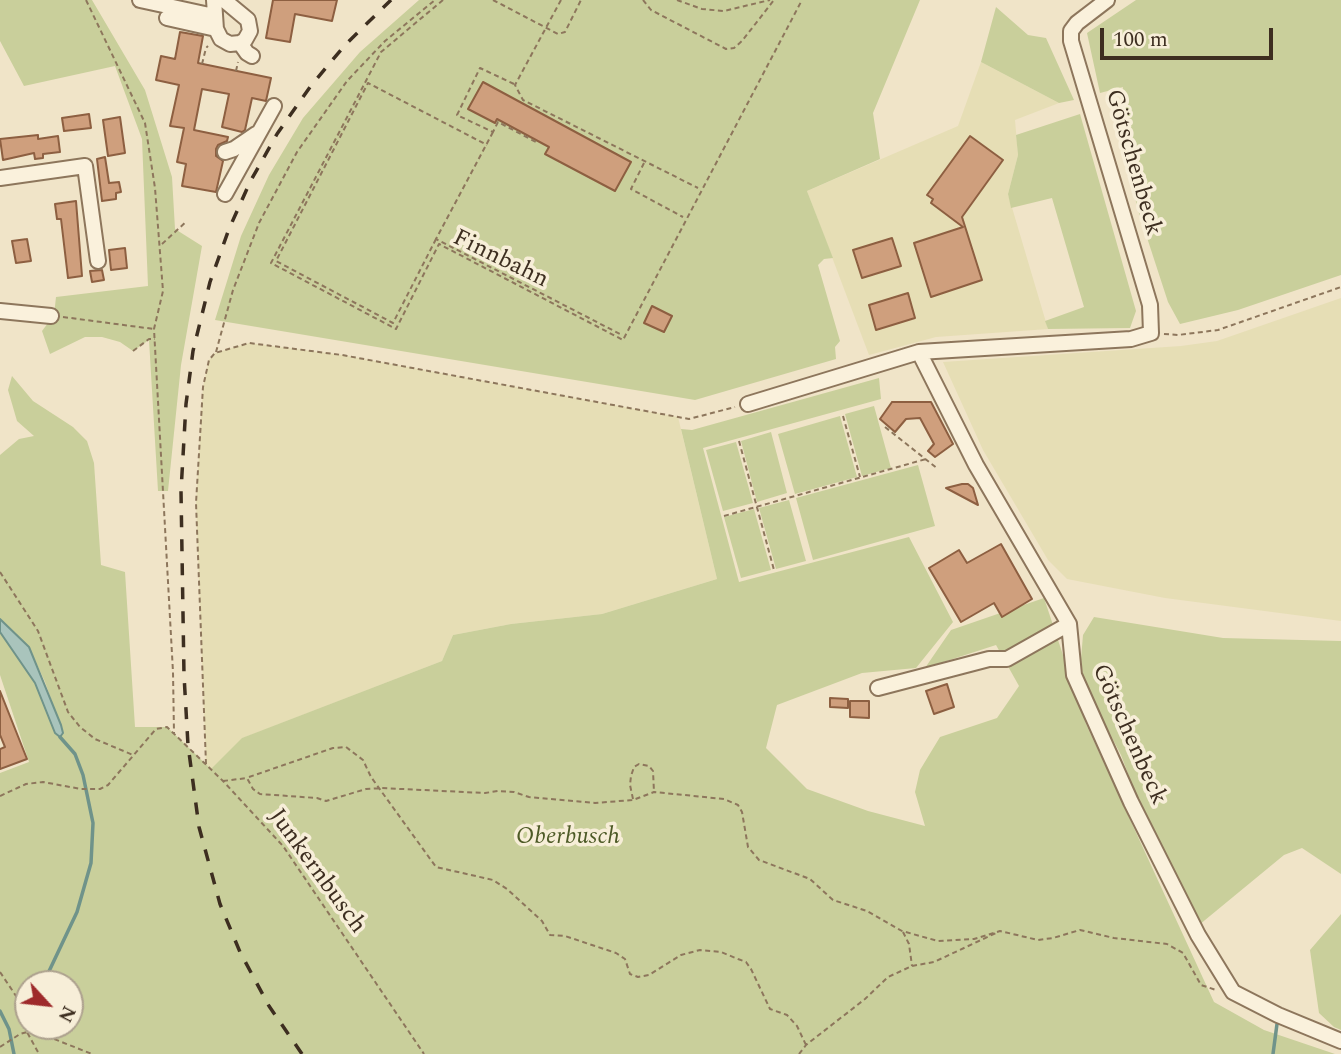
<!DOCTYPE html>
<meta charset="utf-8">
<style>
body{margin:0}
#map{position:relative;width:1341px;height:1054px;overflow:hidden;background:#f0e4c8;font-family:Spectral,serif}
canvas{display:block}
.north{position:absolute;left:14px;top:970px;width:70px;height:70px;box-sizing:border-box;background:#f7eed8;border:2px solid #ada18e;border-radius:50%;rotate:117deg;font-size:19px;font-weight:700;line-height:28px;text-align:center;color:#3d2e20}
.north::after{content:'';display:block;margin:auto;width:24px;height:32px;background:#9e2a2b;clip-path:polygon(50% 0,100% 100%,50% 72%,0 100%)}
.scale{position:absolute;left:1100px;top:28px;width:173px;height:32px;box-sizing:border-box;border:4px solid #3d2e20;border-top:0;padding-left:9px;font-size:21px;line-height:24px;white-space:nowrap;color:#3d2e20;-webkit-text-stroke:5px #f7eed8;paint-order:stroke}
</style>
<div id="map">
<canvas width="1341" height="1054"></canvas>
<div class="north">N</div>
<div class="scale">100 m</div>
</div>
<script>
const ctx = document.querySelector('canvas').getContext('2d');
ctx.lineJoin = 'round';
function paint(path, color) { ctx.fillStyle = color; ctx.fill(path, 'evenodd'); }
const toPath = rows => new Path2D(rows.map(r => 'M' + r).join(''));
function stroke(path, color, width, dash) { ctx.strokeStyle = color; ctx.lineWidth = width; ctx.lineCap = dash ? 'butt' : 'round'; ctx.setLineDash(dash || []); ctx.stroke(path); }
function label(font, color, halo, rows, align = 'center') {
  ctx.font = font + ' Spectral,serif'; ctx.lineWidth = 7; ctx.setLineDash([]); ctx.textBaseline = 'middle'; ctx.strokeStyle = halo; ctx.fillStyle = color; for (const [text, x, y, turn = 0] of rows) {
    ctx.save(); ctx.translate(x, y); ctx.rotate((+turn || 0) * Math.PI / 180); ctx.textAlign = isNaN(turn) ? turn : align; if (halo) ctx.strokeText(text, 0, 0); ctx.fillText(text, 0, 0); ctx.restore();
  }
}
const farmland = toPath([
 [981,62,1059,103,1015,120,1018,155,1008,194,1048,329,936,337,869,355,807,191,958,126],
 [1341,298,1341,621,1165,598,1067,579,1048,560,983,450,943,362,1181,346,1217,341],
 [249,343,342,355,678,417,717,579,602,614,511,624,453,635,442,661,243,738,211,770,206,764,196,503,203,387,209,360,215,353]
]);
const green = toPath([
 [0,0,92,0,145,90,172,177,175,229,202,246,181,365,168,491,158,491,149,340,133,351,120,342,102,337,85,337,50,354,42,331,54,315,56,297,148,286,142,139,115,66,24,86,0,41],
 [419,0,920,0,873,113,880,159,807,191,833,258,824,259,818,265,840,341,835,347,836,359,695,400,215,320,241,236,269,175,303,118,360,52],
 [1136,0,1341,0,1341,275,1238,310,1180,324,1168,302,1138,210,1126,161,1120,109,1123,87,1100,93,1087,33],
 [996,7,1028,35,1046,38,1074,100,1059,103,981,62],
 [1080,114,1136,311,1130,328,1048,329,1045,321,1084,307,1052,198,1011,208,1008,194,1018,155,1016,135],
 [12,376,33,401,73,427,87,441,94,463,101,565,125,572,135,727,167,727,211,769,242,738,442,661,453,635,511,624,602,614,717,579,681,429,692,430,879,378,881,399,703,448,739,582,909,537,953,622,916,668,862,673,777,705,766,748,807,789,868,811,925,826,915,792,920,770,940,737,997,718,1019,686,996,645,925,668,951,630,1044,598,1086,724,1214,1002,1264,1030,1335,1054,0,1054,0,773,29,762,0,675,0,632,35,683,55,733,63,733,45,682,29,647,0,619,0,455,19,439,34,436,17,421,8,390],
 [28,984,70,984,70,1026,28,1026],
 [874,406,891,468,862,476,845,414],
 [840,416,857,477,795,494,778,434],
 [771,432,787,493,757,502,741,441],
 [736,442,753,503,723,511,706,450],
 [918,465,935,526,813,560,796,498],
 [789,500,806,561,776,569,759,508],
 [754,509,771,570,741,578,724,517],
 [1094,617,1223,638,1341,641,1341,874,1302,848,1284,855,1199,925,1149,830,1121,755,1084,685,1081,659,1083,635],
 [1341,914,1341,1030,1334,1027,1319,1013,1310,950]
]);
const water = toPath([
 [0,619,29,647,61,725,63,733,60,737,55,733,35,683,0,632,0,619]
]);
const stream = toPath([
 [43,984,77,912,91,863,93,823,83,775,75,754,60,737],
 [0,1011,9,1029,14,1054],
 [1273,1054,1277,1024]
]);
const building = toPath([
 [273,0,337,0,332,21,295,14,290,42,266,38,273,0],
 [180,32,203,36,198,63,271,78,266,101,252,98,245,130,242,132,222,127,229,94,202,89,194,130,228,137,227,141,218,145,216,149,216,156,223,161,216,192,182,186,186,164,177,162,184,128,170,126,179,85,156,80,161,56,175,59,180,32],
 [483,82,631,162,615,191,545,154,549,147,497,119,495,123,468,109,483,82],
 [89,114,91,128,64,131,62,118,89,114],
 [120,117,125,153,108,156,103,120,120,117],
 [38,135,38,139,58,136,60,152,43,154,43,158,35,159,34,153,3,160,0,139,38,135],
 [970,136,1003,160,962,217,982,280,931,297,914,243,963,227,931,203,933,199,927,195,970,136],
 [105,157,109,183,119,182,121,192,116,193,116,199,102,201,97,159,105,157],
 [76,201,82,276,68,278,61,219,57,219,55,204,76,201],
 [892,238,901,266,862,278,853,250,892,238],
 [27,239,31,261,16,263,12,241,27,239],
 [125,248,127,268,111,270,109,250,125,248],
 [102,270,104,280,92,282,90,271,102,270],
 [908,293,915,318,876,330,869,305,908,293],
 [652,306,672,316,664,332,644,323,652,306],
 [892,402,931,402,953,444,935,457,928,451,934,444,920,418,906,419,895,432,880,419,892,402],
 [962,484,968,484,973,488,978,505,946,488,962,484],
 [1001,544,1032,599,1002,617,994,603,961,622,929,568,959,550,967,563,1001,544],
 [947,684,954,707,934,714,926,691,947,684],
 [0,691,27,759,0,769,0,749,5,747,0,735,0,691],
 [830,698,848,699,848,708,830,707,830,698],
 [850,701,869,701,869,718,850,717,850,701]
]);
const path = toPath([
 [86,0,145,123,155,188,163,291,154,329,173,672,174,733],
 [443,0,381,52,271,263,396,329,439,244,623,340,802,0],
 [493,0,558,34,565,32,581,0],
 [561,0,515,85,523,100,698,188],
 [643,0,651,10,726,49,734,48,742,41,774,0],
 [677,0,702,9,724,11,770,0],
 [202,64,206,48,208,46],
 [236,71,238,62],
 [514,84,480,68,457,115,493,132,498,122,536,142],
 [493,132,436,239,620,334],
 [644,163,631,189,683,217],
 [436,239,393,323,276,261,368,83,487,145],
 [162,244,187,221],
 [63,317,154,329],
 [1164,334,1178,335,1218,330,1341,287],
 [133,351,149,339,155,339],
 [216,352,233,290,259,223,297,152,347,81,385,41,435,0],
 [843,416,860,477],
 [885,427,938,469],
 [739,441,774,570],
 [724,516,926,459],
 [0,572,38,631,68,712,80,727,95,739,133,755],
 [206,764,196,503,203,387,209,360,215,353,249,343,342,355,689,419,735,407],
 [249,777,333,748,346,747,363,760,371,777,436,867,493,880,507,889,542,921,550,935,565,936,616,953,625,959,630,974,638,977,649,975,681,955,700,950,721,952,738,959,746,962,751,969,770,1009,787,1015,797,1026,806,1045],
 [223,781,247,778,253,789,260,794,317,798,326,801,366,789,381,788,485,793,498,791,514,792,529,797,595,803,633,800,654,792,724,799,738,805,742,812,748,847,759,860,810,879,833,900,867,911,902,931,938,941,974,939,1000,931,1038,940,1053,938,1080,930,1114,938,1167,944,1183,953,1201,985,1216,990],
 [0,796,26,784,43,782,81,789,100,789,108,785,156,729,167,727,223,781,283,846,424,1054],
 [633,799,630,785,631,776,634,767,639,764,649,766,653,771,654,792],
 [903,932,909,944,912,966],
 [0,972,22,1005,27,1032,39,1054],
 [0,1047,20,1034,27,1032,44,1035,92,1054],
 [799,1054,806,1045,865,999,888,977,912,966,934,962,996,933]
]);
const minor = toPath([
 [140,0,214,16],
 [214,0,216,29,221,39,230,44,240,43,245,40,250,31,248,20,224,0],
 [167,18,216,29],
 [240,43,247,53,252,56],
 [225,152,234,149,256,134],
 [0,178,85,166,98,261],
 [225,194,274,106],
 [0,311,51,316],
 [919,352,976,465,1069,624,1074,675,1131,802,1198,935,1233,992,1278,1015,1341,1041],
 [748,404,919,352,1131,339,1151,333,1150,305,1071,41,1071,31,1077,23,1107,0],
 [878,688,989,659,1007,659,1069,624]
]);
const rail = toPath([
 [302,1054,269,1006,240,952,220,904,199,827,188,745,184,675,181,491,186,404,193,351,210,282,229,229,250,182,277,134,310,87,345,45,391,0]
]);
const streetNames = [
 ["Götschenbeck",1132,163,74],
 ["Finnbahn",500,260,26],
 ["Götschenbeck",1128,735,66],
 ["Junkernbusch",316,872,54]
];
const parkNames = [
 ["Oberbusch",568,838]
];
paint(farmland, '#e6deb5');
paint(green, '#c9cf9b');
paint(water, '#a9c4bc');
stroke(water, '#6f938a', 2);
stroke(stream, '#6f938a', 3.5);
paint(building, '#cf9f7d');
stroke(building, '#8d5f41', 2);
stroke(minor, '#8d765c', 18);
stroke(path, '#8d765c', 2, [5, 3.5]);
stroke(minor, '#faf1dc', 14);
stroke(rail, '#3d2e20', 3.5, [12, 12]);
label('24px', '#3d2e20', '#f7eed8', streetNames);
label('italic 24px', '#4d5a26', '#f7eed8', parkNames);
</script>
